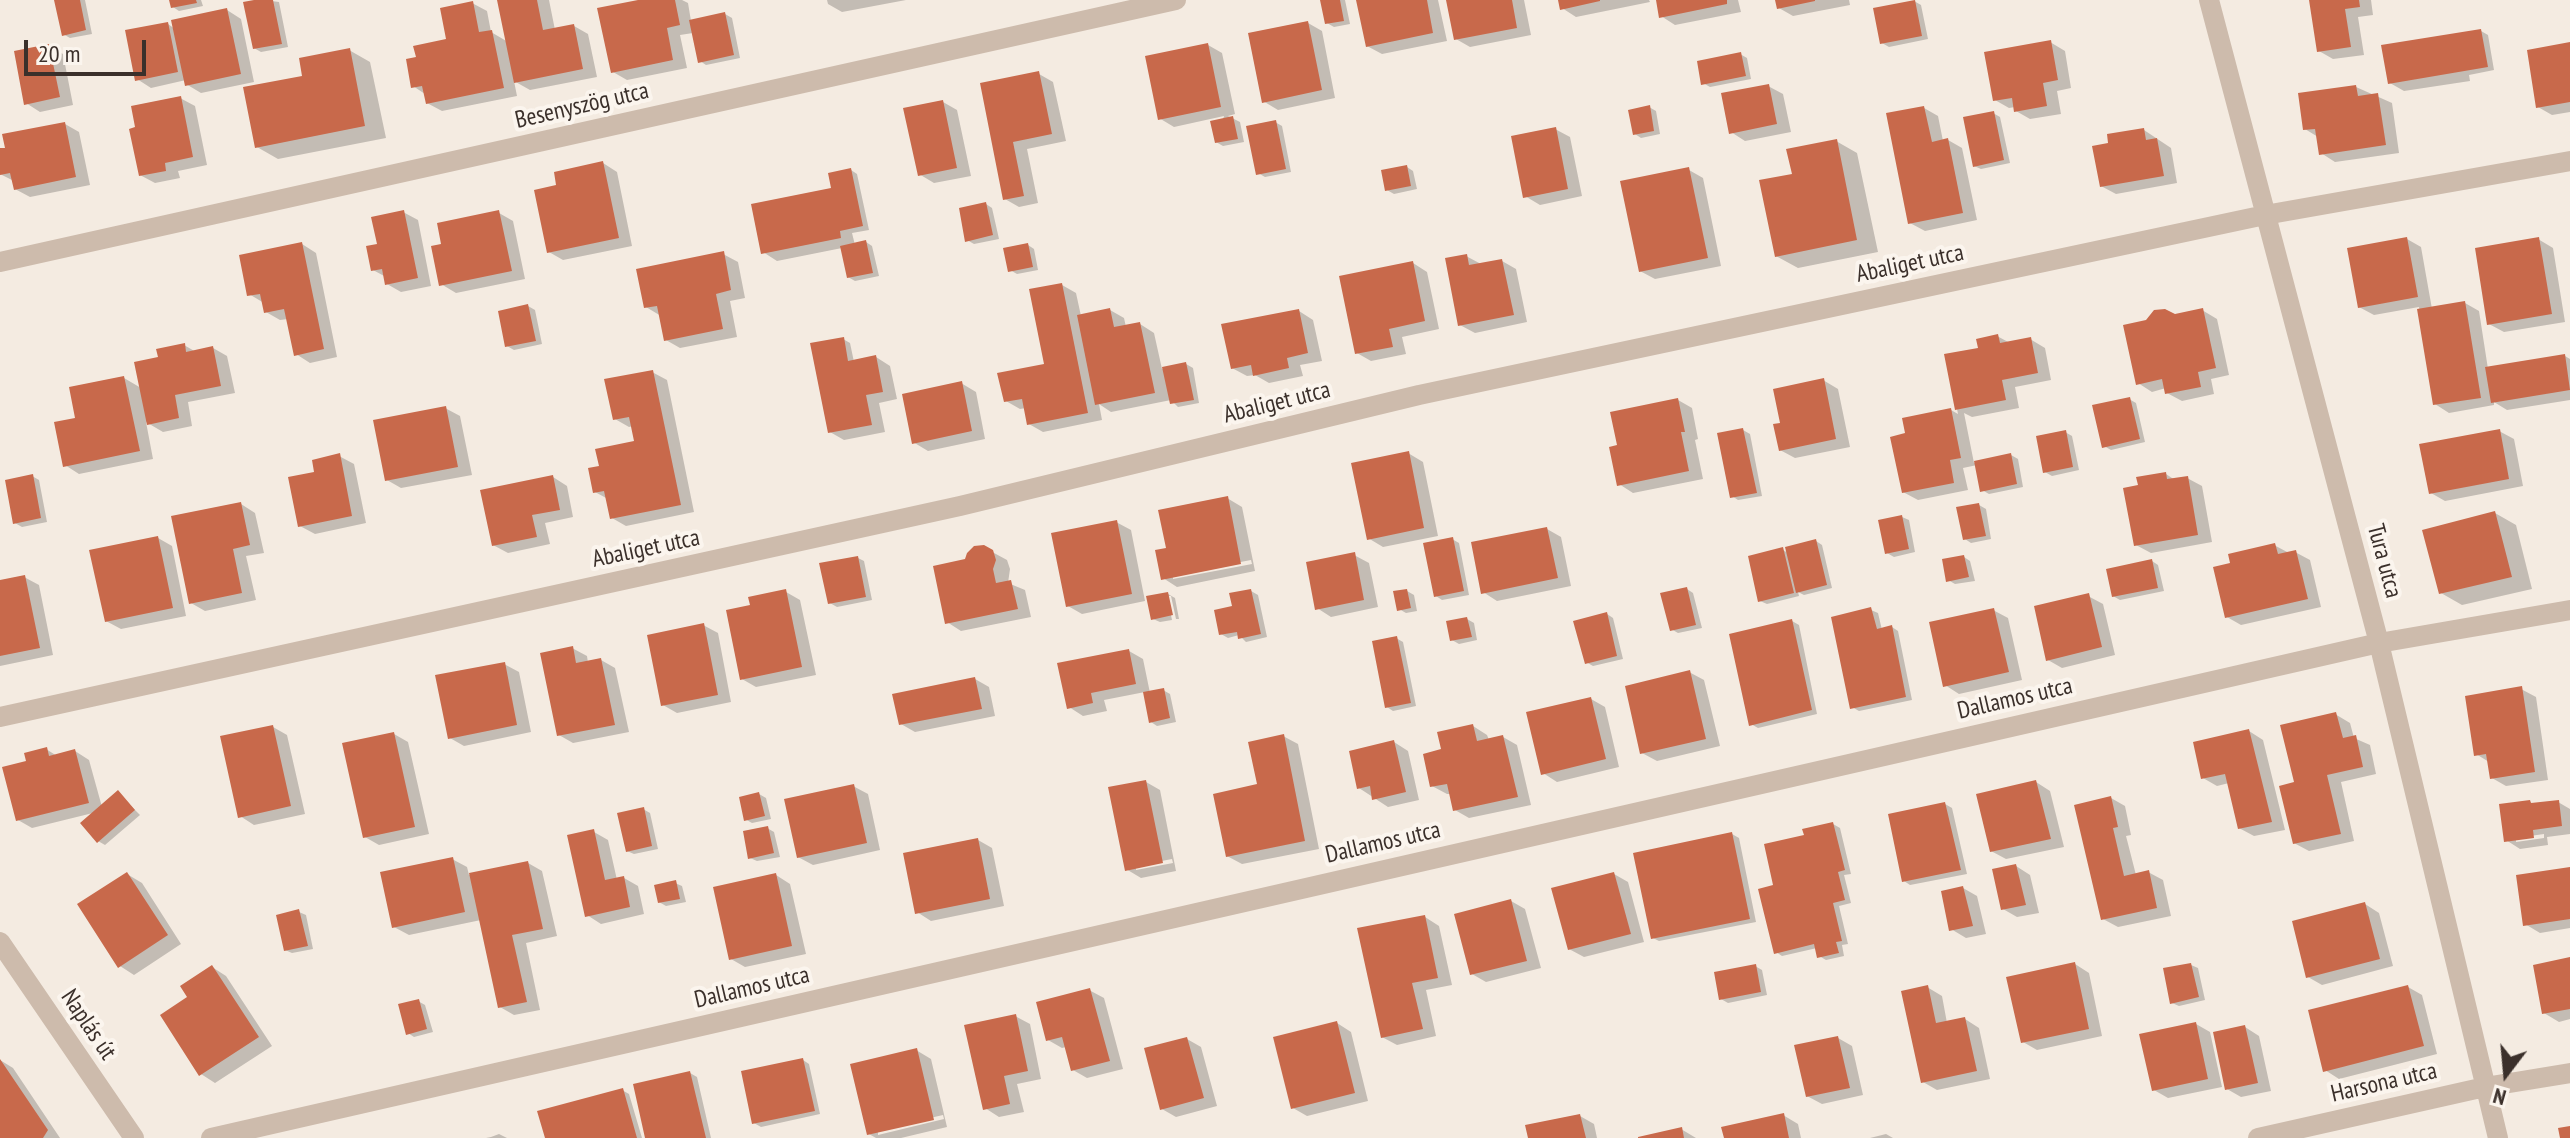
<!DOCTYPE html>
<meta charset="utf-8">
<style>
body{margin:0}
#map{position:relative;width:2570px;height:1138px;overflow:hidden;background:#f4ebe1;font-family:"PT Sans Narrow",sans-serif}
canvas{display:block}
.north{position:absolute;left:2466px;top:1034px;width:80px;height:80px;-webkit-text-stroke:6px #fbf5ee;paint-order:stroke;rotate:196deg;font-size:22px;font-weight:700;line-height:32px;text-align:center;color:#3b302b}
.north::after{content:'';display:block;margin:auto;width:28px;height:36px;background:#3b302b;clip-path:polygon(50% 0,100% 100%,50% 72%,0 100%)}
.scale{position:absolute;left:24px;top:40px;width:122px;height:36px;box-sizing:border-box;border:4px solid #3b302b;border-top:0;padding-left:10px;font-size:24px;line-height:28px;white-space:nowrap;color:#3b302b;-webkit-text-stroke:6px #fbf5ee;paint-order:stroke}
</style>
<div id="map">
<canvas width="2570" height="1138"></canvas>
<div class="north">N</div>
<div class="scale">20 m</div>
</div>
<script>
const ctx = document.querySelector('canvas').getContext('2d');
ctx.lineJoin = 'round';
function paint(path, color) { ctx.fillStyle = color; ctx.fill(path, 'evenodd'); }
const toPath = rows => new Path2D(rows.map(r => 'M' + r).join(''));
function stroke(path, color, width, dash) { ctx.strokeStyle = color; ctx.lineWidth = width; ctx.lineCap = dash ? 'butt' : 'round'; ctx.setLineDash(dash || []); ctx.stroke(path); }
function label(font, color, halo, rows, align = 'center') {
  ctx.font = font + ' "PT Sans Narrow",sans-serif'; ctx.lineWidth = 8; ctx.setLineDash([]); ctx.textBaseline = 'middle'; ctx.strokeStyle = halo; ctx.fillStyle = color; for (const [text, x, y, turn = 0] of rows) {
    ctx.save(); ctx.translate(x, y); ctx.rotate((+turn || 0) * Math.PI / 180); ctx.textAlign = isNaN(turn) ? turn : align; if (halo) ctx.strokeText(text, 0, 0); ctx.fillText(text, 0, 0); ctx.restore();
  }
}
const shadow = toPath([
 [57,0,85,0,92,34,70,38,63,34],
 [171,0,201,0,203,6,179,11,173,7],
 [264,0,279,2,288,47,261,52,254,48],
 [499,0,549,0,555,30,574,26,588,34,597,77,530,90,514,81,517,96,442,111,427,103,425,94,413,86,418,59,449,41,472,3,487,11,491,32,508,42],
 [648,0,682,0,688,3,691,21,725,14,732,18,740,58,706,65,700,61,693,33,680,35,687,68,627,80,613,72],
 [827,0,906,0,842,12,828,4],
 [1322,0,1345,0,1350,24,1334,27,1327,23],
 [1366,0,1438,0,1447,41,1382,54,1367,46],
 [1448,0,1524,0,1531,35,1470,47,1456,39],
 [1560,0,1649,0,1650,2,1576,17,1562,8],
 [1658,0,1738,0,1741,12,1675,25,1661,16],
 [1777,0,1849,0,1850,5,1793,16,1779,8],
 [2311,0,2371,0,2373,15,2358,17,2364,55,2333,59,2319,51],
 [1914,1,1921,5,1928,39,1889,47,1882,43],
 [227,10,241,19,254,82,201,93,186,84,186,80,151,88,137,79,168,24,175,29],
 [1308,23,1322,31,1335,98,1278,110,1263,101],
 [2481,31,2488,35,2494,70,2469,75,2470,81,2404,91,2390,83],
 [2050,42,2065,51,2071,88,2057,91,2061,114,2030,119,2016,111,2015,107,2009,108,1995,100],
 [2570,44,2570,112,2552,115,2538,107],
 [1208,45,1222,53,1235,114,1228,116,1240,122,1244,142,1223,146,1216,142,1224,116,1174,127,1159,118],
 [49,46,63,54,73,105,40,112,26,103],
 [349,50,370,62,386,138,278,159,257,147,305,77],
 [1740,54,1747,58,1751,79,1710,87,1703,83],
 [1039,74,1053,82,1066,141,1027,149,1038,203,1019,207,1005,199,982,85],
 [1768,86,1783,94,1791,132,1745,141,1731,132],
 [2356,87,2392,103,2399,153,2335,162,2321,153,2318,137,2305,129],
 [180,98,195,106,207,165,178,171,180,178,155,183,140,175],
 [943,102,957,110,971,176,934,183,919,174],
 [1649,107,1656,111,1660,134,1641,138,1635,134],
 [1924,108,1938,116,1943,141,1948,140,1962,148,1977,220,1925,231,1910,223],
 [1993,113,2000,117,2010,163,1981,169,1974,166],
 [1275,122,1282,126,1291,172,1265,177,1258,173],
 [65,124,79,132,90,185,30,197,15,189,14,181,0,174,0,150],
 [1555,129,1570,137,1582,196,1540,205,1525,196],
 [2144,130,2171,148,2177,183,2116,194,2101,186,2111,144],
 [1836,141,1857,153,1878,252,1798,268,1776,256,1794,176],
 [603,163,617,172,632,246,563,260,549,252,559,187],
 [1407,167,1413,171,1417,189,1394,194,1387,190],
 [851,170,857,174,869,230,852,233,855,245,866,242,872,246,879,276,855,281,848,277,842,248,777,261,763,252],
 [1689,170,1703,178,1721,266,1655,279,1640,271],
 [986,204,992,208,999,239,974,244,967,240],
 [403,212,418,220,431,286,401,292,387,284,386,277,373,270,379,245],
 [499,213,513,221,525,279,456,293,441,284,443,245],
 [2407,239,2421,247,2432,309,2465,303,2479,311,2488,369,2565,356,2570,359,2570,400,2507,410,2494,402,2494,405,2449,413,2435,404,2419,307,2374,315,2359,307],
 [2538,239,2553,248,2565,322,2504,332,2489,324],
 [302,244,316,253,337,357,310,363,296,354,288,319,280,320,266,312,264,303,249,294],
 [1028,245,1034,249,1038,270,1017,274,1010,270],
 [723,254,738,262,745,298,730,301,737,337,680,348,666,340,661,316,646,307],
 [1466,256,1481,264,1502,261,1516,269,1527,322,1475,333,1460,325],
 [1413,263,1427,272,1439,329,1402,337,1406,354,1371,361,1357,353],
 [1062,285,1076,293,1081,316,1110,310,1124,318,1126,327,1140,324,1154,333,1162,369,1186,364,1193,368,1199,403,1178,407,1171,400,1111,412,1099,404,1102,420,1043,432,1029,424,1026,408,1020,409,1006,401,1046,365],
 [528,306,535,310,542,344,514,350,507,346],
 [2202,310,2217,319,2229,375,2211,379,2214,394,2182,401,2167,393,2166,388,2152,392,2138,383,2175,317],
 [1299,311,1313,320,1322,361,1300,365,1303,376,1269,383,1255,375,1247,376,1232,368],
 [1997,336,2010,343,2030,339,2045,348,2051,380,2015,387,2019,408,1972,417,1964,413,1974,463,2011,455,2018,459,2023,487,1989,494,1982,490,1977,465,1963,468,1968,490,1918,500,1903,492,1907,435,1951,410,1958,414,1947,356,1980,349],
 [843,339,850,343,854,362,876,357,890,366,897,399,879,403,885,432,844,440,830,432],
 [184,345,196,352,213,348,227,356,235,393,188,402,192,426,163,432,146,422,153,459,79,474,65,465,77,419,124,378,141,388,160,358],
 [652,372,667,380,694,512,626,526,612,518,608,499,595,492,637,443,633,426,629,427,615,419],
 [1823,380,1838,389,1850,447,1795,458,1780,450,1782,425],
 [961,383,976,392,985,439,928,451,913,442],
 [2129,399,2136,403,2145,442,2111,450,2104,446],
 [1678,400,1692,408,1698,439,1695,440,1703,479,1633,493,1619,484,1620,446],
 [445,408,460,416,472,475,401,488,387,480],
 [1743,430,1750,434,1762,496,1738,500,1732,496],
 [2499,431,2514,439,2523,486,2445,501,2431,493],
 [2065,432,2072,436,2079,470,2052,476,2045,472],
 [1408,453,1423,462,1438,536,1383,547,1368,538],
 [339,456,354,464,366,523,315,534,300,526,317,473],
 [2166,474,2175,480,2187,478,2202,486,2212,542,2151,553,2136,545,2140,486],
 [32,476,39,480,47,522,22,527,15,523],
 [553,477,567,486,573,517,545,523,550,544,508,553,493,545],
 [1227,498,1242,507,1255,571,1177,587,1163,578,1168,550],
 [1251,560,1252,564,1173,579,1173,575],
 [241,504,255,513,264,553,246,556,256,600,205,611,191,603],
 [1979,505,1986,509,1991,539,1971,543,1965,539],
 [2495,513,2516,525,2532,589,2462,605,2441,593],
 [1902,517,1909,520,1915,552,1894,557,1887,553],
 [1116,522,1131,530,1145,601,1082,614,1068,606],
 [1547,529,1561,537,1571,586,1497,601,1483,592],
 [158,538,172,546,186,616,121,629,106,621],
 [1452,539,1459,543,1469,595,1442,600,1436,596],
 [1816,541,1822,545,1832,588,1804,595,1798,592,1799,596,1767,604,1760,601,1783,550,1788,553],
 [2274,545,2289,553,2295,552,2310,560,2321,607,2241,625,2227,617,2232,564],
 [983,547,1007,560,1010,569,1008,583,1025,590,1031,617,961,631,947,622,967,561],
 [1354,555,1369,563,1378,607,1331,617,1317,608],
 [1964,557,1970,561,1975,581,1955,584,1948,580],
 [858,558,864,561,872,600,837,607,830,603],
 [2152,561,2158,565,2164,591,2120,600,2113,596],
 [24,577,39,585,53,655,0,666,0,582],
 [1687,589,1693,593,1702,628,1678,633,1671,629],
 [1251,591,1258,595,1267,637,1246,642,1239,635,1228,638,1221,634,1234,608],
 [1407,591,1414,595,1417,611,1406,613,1399,609],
 [786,592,800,600,816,675,756,687,742,679,752,607],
 [1168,594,1175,598,1179,619,1176,619,1171,596,1167,596,1172,620,1160,622,1153,619],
 [2088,596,2103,604,2115,655,2062,668,2048,660],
 [1871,610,1878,613,1882,630,1892,627,1898,631,1912,700,1859,711,1852,707],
 [1993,610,2008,618,2022,680,1959,694,1945,685],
 [1607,614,1613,618,1623,659,1593,666,1586,662],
 [1467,619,1474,623,1477,640,1459,644,1452,640],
 [1792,621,1799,625,1817,714,1758,728,1751,724],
 [703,625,718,633,731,702,677,713,663,705],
 [1396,638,1403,642,1416,706,1393,711,1387,707],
 [572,648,587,656,588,663,601,660,615,668,629,732,573,743,559,735],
 [1129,651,1143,659,1150,693,1163,690,1170,694,1176,722,1157,726,1151,722,1145,692,1104,700,1107,711,1083,716,1069,707],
 [504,664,519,672,531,732,464,746,450,738],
 [1689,672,1704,680,1720,746,1657,761,1642,753],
 [975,679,989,687,995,716,915,732,901,724],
 [2521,689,2536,697,2548,780,2506,786,2492,778,2489,762,2476,754],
 [1591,699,1605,707,1619,767,1557,782,1543,773],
 [2335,714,2350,723,2354,738,2370,745,2376,774,2341,782,2354,841,2309,851,2294,843,2296,784],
 [1473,726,1487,735,1489,740,1503,737,1517,745,1531,805,1469,818,1455,810,1451,794,1447,794,1432,786,1444,750],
 [273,727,287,735,305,814,254,825,240,816],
 [2249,731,2263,740,2285,830,2254,836,2239,828,2229,783,2217,786,2203,778],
 [394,734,408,742,429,834,379,845,365,837],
 [1283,736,1298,744,1319,849,1242,864,1227,856],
 [1394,742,1408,751,1419,800,1388,807,1359,788],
 [46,749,57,756,75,751,89,760,102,807,118,793,140,815,105,845,98,841,97,812,32,828,18,820,29,763],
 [1146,782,1160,790,1176,871,1141,878,1126,869],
 [1172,859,1173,863,1136,870,1136,866],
 [2036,782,2050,791,2064,847,2006,859,1991,851],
 [853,786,868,794,880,850,813,865,798,857],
 [759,794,766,798,771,819,752,823,745,819],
 [2111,798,2125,806,2131,835,2126,836,2136,875,2148,872,2163,880,2171,916,2118,927,2103,919],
 [2530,802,2535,805,2558,802,2570,809,2570,834,2547,837,2548,845,2520,849,2506,840],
 [2544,834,2544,838,2516,842,2516,838],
 [1945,804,1952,808,1967,874,1910,885,1904,881],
 [643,809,650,813,658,849,634,854,627,851],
 [1833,824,1840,828,1851,874,1844,875,1851,903,1839,906,1848,944,1842,945,1844,956,1826,960,1819,956,1817,948,1782,956,1776,952,1807,836],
 [767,828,774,832,780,857,757,861,750,858],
 [594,832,608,840,617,880,624,878,638,886,644,914,601,924,587,915],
 [1732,834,1739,838,1756,922,1659,941,1653,938],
 [978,840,992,848,1004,906,931,921,917,912],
 [452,859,467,867,469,875,528,863,542,871,557,936,526,943,540,1010,514,1015,500,1007,481,920,409,935,394,927],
 [2016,866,2030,875,2039,913,2017,917,2003,909],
 [2570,869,2570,928,2540,933,2525,924],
 [127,874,142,883,181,944,134,975,120,966],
 [1614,874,1628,882,1644,942,1584,957,1569,949],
 [776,875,790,884,806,954,745,967,731,959],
 [675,883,682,886,686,902,666,906,659,902],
 [1963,888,1977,896,1986,934,1966,938,1951,929],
 [1511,901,1525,909,1541,968,1486,982,1472,974],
 [2365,904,2379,913,2393,966,2322,985,2308,977],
 [299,912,306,915,313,949,292,953,285,950],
 [1425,917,1439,926,1452,985,1426,990,1436,1036,1397,1045,1382,1037],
 [2570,959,2570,1019,2559,1022,2544,1013],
 [2075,964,2089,973,2102,1036,2037,1050,2023,1042],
 [2191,965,2198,968,2205,1000,2179,1006,2172,1003],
 [1755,966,1762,970,1767,995,1728,1003,1721,999],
 [212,967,226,976,272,1046,215,1083,201,1074,190,998],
 [1927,987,1942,996,1947,1023,1965,1019,1979,1028,1990,1079,1937,1090,1923,1082],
 [2408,987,2422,995,2437,1054,2339,1079,2325,1070],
 [1089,990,1104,998,1123,1069,1087,1078,1073,1070,1066,1047,1062,1048,1048,1040],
 [418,1001,425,1005,433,1032,414,1037,408,1033],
 [1015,1016,1030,1024,1041,1079,1017,1084,1024,1112,999,1117,985,1108],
 [1337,1023,1351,1032,1368,1101,1307,1116,1293,1108],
 [2196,1024,2210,1032,2222,1087,2168,1098,2154,1090],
 [2245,1027,2259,1036,2271,1091,2241,1097,2227,1089],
 [1838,1038,1852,1046,1863,1095,1822,1104,1807,1096],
 [1187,1039,1201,1047,1217,1106,1176,1117,1162,1109],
 [916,1050,931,1059,947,1127,901,1138,876,1138,869,1134],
 [943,1115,944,1119,878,1135,878,1130],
 [0,1060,13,1068,60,1138,0,1138],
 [803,1060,809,1064,820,1114,761,1127,754,1123],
 [690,1073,697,1077,711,1138,647,1138],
 [622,1090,629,1094,642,1138,547,1138],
 [1783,1115,1798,1124,1801,1138,1726,1138],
 [1580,1116,1594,1124,1597,1138,1530,1138],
 [1681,1129,1696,1138,1641,1138],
 [499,1134,507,1138,486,1138,491,1137],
 [1886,1134,1893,1138,1870,1138]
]);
const building = toPath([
 [54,0,80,0,86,30,62,36],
 [169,0,196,0,197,3,171,8],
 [254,0,273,0,282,44,253,49,243,2],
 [497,0,537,0,543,30,574,24,583,69,514,83],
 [638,0,675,0,680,25,667,28,673,60,611,73,597,8],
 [1320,0,1340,0,1344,21,1325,24],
 [1356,0,1427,0,1433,33,1366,47],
 [1446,0,1512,0,1517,28,1454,40],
 [1558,0,1600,0,1600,1,1560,10],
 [1656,0,1727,0,1727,4,1659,18],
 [1775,0,1815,0,1815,1,1777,9],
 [1915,0,1922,36,1880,44,1873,8],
 [2309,0,2359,0,2360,7,2345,9,2351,47,2317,52],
 [473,1,479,32,492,30,504,88,426,104,422,86,411,88,406,59,416,57,413,46,446,39,440,8],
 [227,8,241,74,185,86,171,20],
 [725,12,734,55,698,63,689,20],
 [1308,21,1322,90,1262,103,1248,33],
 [168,22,178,72,135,81,125,30],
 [2481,29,2488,67,2388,84,2381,45],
 [2051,40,2058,80,2043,83,2047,106,2014,112,2012,98,1993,101,1984,52],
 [2570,42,2570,102,2536,108,2527,50],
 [1208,43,1221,107,1158,120,1145,56],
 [49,44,60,97,24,105,14,51],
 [350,48,365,126,255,148,243,87,302,76,299,58],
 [1741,52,1746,76,1701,85,1697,61],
 [1039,71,1052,134,1013,142,1024,196,1003,200,980,83],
 [1769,84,1777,124,1729,134,1721,93],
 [2356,85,2358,96,2378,93,2386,145,2319,155,2315,129,2303,130,2298,93],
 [181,96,193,157,165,163,166,171,139,176,129,129,135,127,131,106],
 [943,100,957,168,918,176,903,108],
 [1650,105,1654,131,1633,135,1628,110],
 [1924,106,1932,142,1948,138,1963,213,1908,224,1886,113],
 [1994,111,2004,160,1973,167,1963,117],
 [1233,116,1238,139,1215,143,1210,121],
 [1276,120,1286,169,1256,175,1246,126],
 [65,122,76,177,14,190,10,173,0,175,0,148,5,148,2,134],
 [1556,127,1568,189,1523,198,1511,136],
 [2144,128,2146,140,2157,138,2164,176,2100,187,2092,146,2108,143,2107,134],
 [1837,139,1857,240,1775,257,1759,180,1792,174,1786,149],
 [603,161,619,238,547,253,534,190,556,185,554,172],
 [1407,165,1411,186,1385,191,1381,170],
 [1689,167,1708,258,1639,272,1620,181],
 [851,168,863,226,840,231,841,238,761,254,751,204,831,188,828,173],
 [986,202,993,235,965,242,959,208],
 [404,210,418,278,385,285,382,269,371,271,366,246,377,244,371,217],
 [499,210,512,271,439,286,431,246,441,244,437,223],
 [2407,237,2418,297,2358,308,2347,248],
 [2539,237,2552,314,2487,325,2475,248],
 [866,240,873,273,847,278,840,246],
 [302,242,324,349,294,356,284,309,264,313,260,294,247,296,239,255],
 [1028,243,1033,267,1008,272,1003,248],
 [724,251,731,290,716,294,723,329,664,341,657,306,644,308,636,269],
 [1467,254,1469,265,1502,259,1514,315,1458,326,1445,258],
 [1413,261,1425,321,1389,329,1393,347,1355,354,1339,276],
 [1062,283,1088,413,1027,425,1022,399,1004,402,997,373,1044,364,1029,289],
 [2465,301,2481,398,2433,405,2417,309],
 [528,304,536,341,505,347,498,311],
 [1110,308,1114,327,1140,322,1155,393,1095,405,1077,315],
 [2203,308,2216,368,2198,372,2201,387,2165,394,2162,379,2136,385,2123,325,2146,320,2154,310,2165,309,2175,314],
 [1299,309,1308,353,1287,358,1289,368,1253,376,1251,365,1231,369,1221,324],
 [1998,334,2000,343,2031,337,2038,373,2002,380,2006,400,1955,410,1944,354,1978,348,1976,339],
 [844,337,848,361,876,355,883,392,866,395,872,425,828,433,810,343],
 [185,343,186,352,213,346,221,386,175,395,179,418,147,425,134,362,158,357,156,349],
 [2565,354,2570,390,2491,403,2485,367],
 [1186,362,1194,400,1170,404,1162,367],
 [653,370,681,505,610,519,604,491,593,493,588,468,599,466,595,449,634,441,629,417,613,420,604,379],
 [124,376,140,451,63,467,54,422,75,418,69,387],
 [1824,378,1836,439,1779,451,1773,424,1780,423,1773,389],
 [962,381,972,431,912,444,902,394],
 [2130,397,2140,439,2102,448,2092,405],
 [1678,398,1685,432,1681,432,1689,471,1617,486,1609,447,1617,445,1610,412],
 [446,406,458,467,385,481,373,420],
 [1951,408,1961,458,1950,460,1954,483,1902,493,1890,437,1905,433,1902,418],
 [1743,428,1757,493,1730,498,1717,433],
 [2500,429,2509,479,2429,494,2419,444],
 [2066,430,2073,467,2043,473,2036,436],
 [1409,451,1424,528,1367,540,1351,463],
 [340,453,352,516,298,527,288,477,314,472,312,460],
 [2011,453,2017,484,1980,492,1974,461],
 [2166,472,2167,479,2188,476,2198,535,2134,546,2123,488,2138,485,2136,477],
 [33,474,41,518,13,524,5,480],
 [553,475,560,510,532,515,537,537,492,546,480,490],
 [1228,496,1241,564,1161,580,1155,550,1166,548,1158,510],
 [241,502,250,545,233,549,242,593,189,604,171,516],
 [1979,503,1986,536,1963,540,1956,507],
 [2495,511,2512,577,2439,594,2422,530],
 [1902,515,1909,549,1885,554,1878,520],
 [1117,520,1132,594,1066,607,1051,533],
 [1547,527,1558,578,1481,594,1471,542],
 [158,536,173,608,105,622,89,550],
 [1453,537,1464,591,1434,597,1423,543],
 [1816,539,1827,585,1796,593,1785,547],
 [2275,543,2278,554,2296,550,2308,599,2225,618,2213,567,2230,563,2228,554],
 [984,545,993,550,996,560,993,569,996,583,1011,580,1018,609,945,624,933,566,965,559,967,553,974,546],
 [1783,547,1794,593,1758,602,1748,556],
 [1355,552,1364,600,1315,610,1306,562],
 [1964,555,1969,577,1946,582,1942,559],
 [858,556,866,597,828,604,819,563],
 [2152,559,2158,588,2112,597,2106,569],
 [25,575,40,648,0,656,0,580],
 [1687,587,1696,625,1670,631,1660,593],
 [786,589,802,667,740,680,726,610,750,605,748,597],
 [1251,589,1261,634,1238,639,1237,632,1219,635,1214,610,1232,606,1229,593],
 [1407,589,1411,608,1397,611,1393,591],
 [1168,592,1173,615,1151,620,1146,596],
 [2089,593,2102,647,2046,661,2034,606],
 [1871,607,1877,629,1892,625,1906,697,1850,709,1831,617],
 [1994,608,2009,672,1943,687,1929,622],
 [1607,612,1617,656,1585,664,1573,621],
 [1467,617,1472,637,1450,641,1446,621],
 [1792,619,1812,710,1749,726,1729,634],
 [704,623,718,695,661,706,647,635],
 [1397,636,1411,703,1385,708,1372,641],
 [573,646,576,663,601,658,615,725,557,736,540,653],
 [1129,649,1136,684,1091,693,1093,703,1067,709,1057,663],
 [505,662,517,725,448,739,435,675],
 [1690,670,1706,739,1640,754,1625,686],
 [975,677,982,709,899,725,892,694],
 [2522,686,2535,772,2490,779,2486,754,2474,756,2465,696],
 [1164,688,1170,718,1149,723,1143,692],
 [1591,697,1606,759,1541,775,1526,712],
 [2336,712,2343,738,2356,735,2363,767,2327,775,2341,834,2293,844,2279,786,2294,782,2280,725],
 [1473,724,1477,741,1503,735,1518,797,1453,811,1447,784,1430,787,1423,754,1441,749,1437,732],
 [273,725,291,806,238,818,220,736],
 [2249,729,2272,822,2238,829,2225,774,2201,779,2193,742],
 [394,732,415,827,363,838,342,743],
 [1284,734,1305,841,1226,857,1213,794,1257,784,1248,742],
 [1394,740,1406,792,1372,800,1370,786,1357,789,1349,751],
 [47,747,49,756,75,749,89,803,16,821,2,767,26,761,24,753],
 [1146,780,1163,863,1125,871,1108,787],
 [2036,780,2051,839,1990,852,1976,794],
 [854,784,867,843,797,858,784,799],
 [118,790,135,810,97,843,80,823],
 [759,792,765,816,744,821,739,797],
 [2111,796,2118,827,2113,828,2124,876,2149,870,2157,908,2101,920,2074,805],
 [2530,800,2531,803,2559,800,2562,826,2533,830,2534,838,2504,842,2499,804],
 [1945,802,1961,870,1902,882,1888,814],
 [644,807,652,846,626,852,617,813],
 [1833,822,1845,870,1838,872,1845,900,1833,903,1842,941,1836,942,1839,953,1817,958,1814,944,1774,954,1758,889,1773,885,1764,844,1804,835,1802,829],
 [768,826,774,853,748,859,743,831],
 [594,829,605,880,624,876,630,907,585,917,567,835],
 [1732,832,1750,919,1651,939,1633,853],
 [978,838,990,899,915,914,903,853],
 [453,857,465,912,392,928,380,872],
 [528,861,543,929,512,935,527,1002,498,1008,469,873],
 [2016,864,2026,905,2001,910,1992,869],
 [2570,867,2570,919,2523,926,2516,875],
 [127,872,168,935,118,968,77,904],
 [1614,872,1631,934,1568,950,1551,888],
 [776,873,792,946,729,960,713,887],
 [676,880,680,899,658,903,654,885],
 [1963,886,1973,926,1949,931,1941,891],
 [1511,899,1527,961,1470,975,1454,914],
 [2365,902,2380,959,2306,978,2292,921],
 [299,909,308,946,284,951,276,915],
 [1425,915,1438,978,1412,983,1423,1029,1381,1038,1357,928],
 [2570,957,2570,1009,2542,1014,2533,965],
 [2075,962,2089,1029,2021,1043,2006,977],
 [2191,963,2199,997,2170,1004,2163,968],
 [1756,964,1761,992,1719,1000,1714,972],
 [212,965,259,1037,199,1076,160,1015,187,997,180,986],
 [1928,985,1936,1023,1965,1017,1977,1071,1921,1083,1901,991],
 [2408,985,2424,1046,2323,1072,2308,1010],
 [1090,988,1110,1061,1071,1071,1062,1037,1046,1041,1036,1002],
 [419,999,427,1029,406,1035,398,1004],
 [1016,1014,1028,1071,1004,1076,1010,1104,983,1110,964,1025],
 [1337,1021,1355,1093,1291,1109,1273,1037],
 [2196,1022,2208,1079,2152,1091,2139,1034],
 [2245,1025,2258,1083,2225,1090,2213,1032],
 [1838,1036,1850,1088,1806,1097,1794,1045],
 [1187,1037,1204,1098,1160,1110,1144,1048],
 [917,1048,934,1120,867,1135,850,1064],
 [803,1058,815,1111,752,1124,741,1071],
 [0,1059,48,1130,43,1138,0,1138],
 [690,1071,706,1138,645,1138,633,1084],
 [623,1088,637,1138,545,1138,537,1111],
 [1784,1113,1789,1138,1724,1138,1721,1127],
 [1580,1114,1586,1138,1528,1138,1525,1125],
 [2570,1126,2570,1138,2560,1138,2558,1128],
 [1682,1127,1684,1138,1638,1138,1638,1137]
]);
const minor = toPath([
 [2209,0,2379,643,2498,1138],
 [0,262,1176,0],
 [0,717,960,506,1419,395,2265,215,2570,161],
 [211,1138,2379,643,2570,610],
 [2258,1138,2485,1087,2570,1073]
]);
const tertiary = toPath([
 [0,942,134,1138]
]);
const streetNames = [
 ["Besenyszög utca",582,106,-13],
 ["Abaliget utca",1910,264,-12],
 ["Abaliget utca",1277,403,-14],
 ["Abaliget utca",646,549,-12],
 ["Tura utca",2384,561,75],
 ["Dallamos utca",2015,699,-13],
 ["Dallamos utca",1383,843,-13],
 ["Dallamos utca",752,988,-13],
 ["Naplás út",88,1025,56],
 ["Harsona utca",2384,1083,-13]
];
paint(shadow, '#0003');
paint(building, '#c8694b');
stroke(minor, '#cdbbac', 20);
stroke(tertiary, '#cdbbac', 20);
label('24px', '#3b302b', '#fbf5ee', streetNames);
</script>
